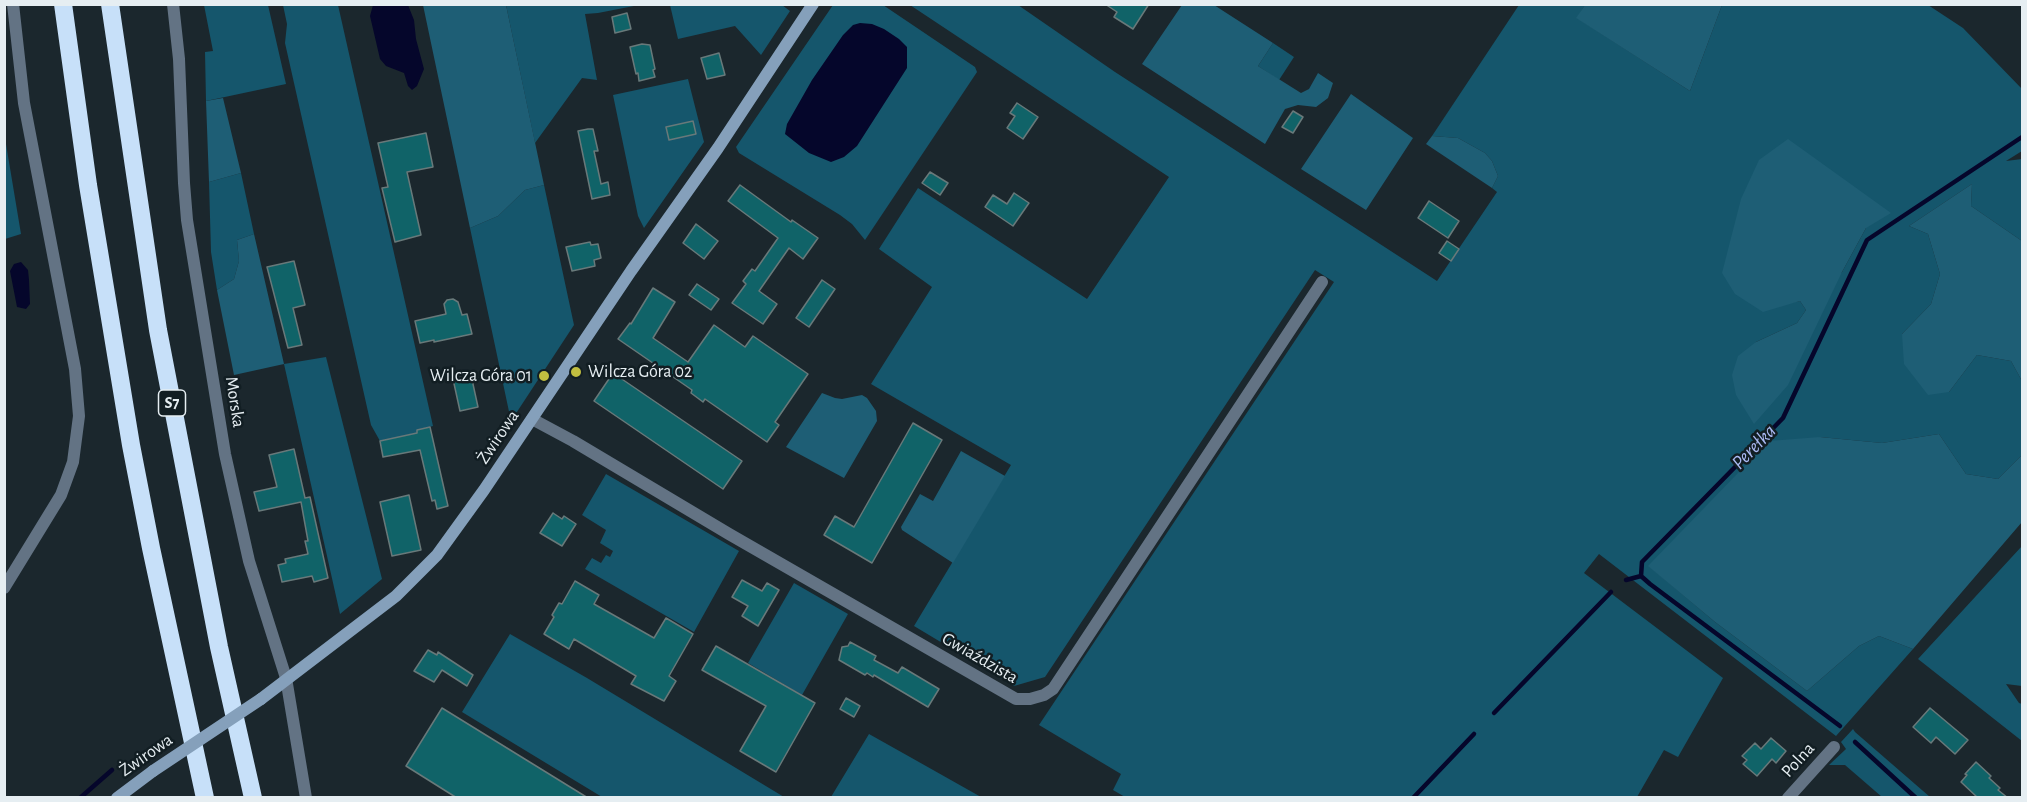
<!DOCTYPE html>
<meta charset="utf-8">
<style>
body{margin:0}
#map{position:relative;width:2027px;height:802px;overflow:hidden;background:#1b272d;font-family:"Alegreya Sans",sans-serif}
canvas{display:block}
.frame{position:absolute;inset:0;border:6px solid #e6eef2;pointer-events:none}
</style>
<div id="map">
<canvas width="2027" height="802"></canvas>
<div class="frame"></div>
</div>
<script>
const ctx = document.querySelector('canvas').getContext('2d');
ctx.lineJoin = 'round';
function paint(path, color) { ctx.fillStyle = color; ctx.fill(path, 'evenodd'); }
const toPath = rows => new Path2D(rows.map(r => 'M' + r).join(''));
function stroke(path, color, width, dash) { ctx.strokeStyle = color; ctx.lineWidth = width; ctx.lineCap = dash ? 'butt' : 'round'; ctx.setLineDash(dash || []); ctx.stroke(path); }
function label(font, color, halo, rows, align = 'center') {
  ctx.font = font + ' "Alegreya Sans",sans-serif'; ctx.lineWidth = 5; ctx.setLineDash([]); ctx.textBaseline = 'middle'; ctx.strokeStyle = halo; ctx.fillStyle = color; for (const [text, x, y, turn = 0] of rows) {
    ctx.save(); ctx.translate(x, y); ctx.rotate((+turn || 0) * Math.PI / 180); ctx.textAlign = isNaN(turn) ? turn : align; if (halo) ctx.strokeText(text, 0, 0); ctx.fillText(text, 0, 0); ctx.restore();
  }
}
const green = toPath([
 [204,5,268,5,286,84,206,101,205,52,213,51],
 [283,5,338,5,433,426,417,430,417,433,380,441,371,425,285,43,287,24],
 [506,5,639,5,598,13,585,14,597,80,582,78,535,143],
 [670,5,782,5,790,11,761,55,735,26,678,39],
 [833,5,883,5,975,67,977,72,865,240,852,224,840,215,739,153,736,147],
 [910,5,1018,5,1115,72,1437,281,1497,192,1492,188,1498,176,1492,161,1485,153,1458,138,1432,136,1519,5,1585,5,1577,18,1690,91,1722,5,1928,5,1963,28,2022,89,2022,151,2006,161,2022,159,2022,241,1971,206,1972,184,1909,226,1928,234,1940,274,1931,304,1902,334,1949,392,1977,355,2011,361,2022,381,2022,455,1998,479,1966,474,1939,434,1882,443,1820,437,1649,566,1715,622,1807,691,1859,646,1879,636,1913,649,1836,736,1599,554,1584,573,1723,678,1678,757,1664,750,1637,797,1125,797,1113,790,1121,774,1039,725,1334,282,1315,270,1045,677,1014,686,914,626,1011,465,871,384,932,287,879,249,918,188,1087,299,1169,177],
 [1788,140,1866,228,1842,272,1736,395,1756,342,1797,323,1806,310,1800,301,1789,303],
 [1273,43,1294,57,1279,80,1258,66],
 [688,79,704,142,644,228,638,216,613,95],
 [4,132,21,234,5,239,4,239],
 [241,173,254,234,237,240,239,261,234,279,217,290,211,252,209,182],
 [544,185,574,325,511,421,470,228,498,216,525,190],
 [326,357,382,579,340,614,284,364],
 [606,474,739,551,694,632,585,569,592,558,601,563,606,555,610,557,613,551,600,543,606,530,582,515],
 [2022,546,2022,686,2006,684,2019,703,2022,704,2022,741,1918,659],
 [794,583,848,614,802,695,748,663],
 [510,634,587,678,784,797,602,797,462,712],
 [1853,729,1855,732,1930,797,1882,797,1845,765,1829,765,1846,749,1841,742],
 [869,734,910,757,981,797,831,797]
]);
const forest = toPath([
 [423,5,506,5,544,185,525,190,498,216,470,228],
 [1182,5,1214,5,1273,43,1258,66,1301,93,1309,89,1318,73,1333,83,1328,98,1316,107,1298,105,1285,109,1265,144,1142,64],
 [1585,5,1585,4,1722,5,1690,91,1576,18],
 [1351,94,1413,138,1366,210,1301,169],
 [223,98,241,173,209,182,206,101],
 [1432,136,1458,138,1485,153,1492,161,1498,176,1492,188,1426,144],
 [1788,139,1891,213,1866,228,1842,272,1788,385,1754,424,1736,395,1732,375,1738,356,1756,342,1797,323,1806,310,1800,301,1763,312,1735,294,1722,273,1741,199,1759,160],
 [1972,184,1971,206,2022,241,2022,381,2011,361,1977,355,1949,392,1928,395,1904,364,1902,334,1931,304,1940,274,1928,234,1909,226],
 [254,234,284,364,234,375,217,290,234,279,239,261,237,240],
 [822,393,835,398,842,399,862,395,867,398,876,411,877,421,844,478,786,447],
 [1939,434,1966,474,1998,479,2022,455,2022,522,1913,649,1879,636,1859,646,1807,691,1715,622,1648,566,1769,441,1820,437,1882,443],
 [961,451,1005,476,953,563,902,530,901,527,920,494,933,501]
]);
const water = toPath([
 [373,5,408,5,414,20,416,39,424,69,417,86,412,90,408,86,404,73,386,66,380,59,370,16],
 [860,23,872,24,884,29,899,39,907,47,907,68,857,146,844,157,831,162,809,153,785,134,787,124,812,80,843,35,853,25],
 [21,262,28,270,29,280,30,304,26,309,17,307,10,271,14,264]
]);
const stream = toPath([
 [1626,580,1641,576],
 [1494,713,1611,592],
 [1840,726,1650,584,1641,576,1642,562,1783,418,1867,240,2022,137],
 [1855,742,1916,798],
 [80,798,112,770],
 [1413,798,1474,734]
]);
const building = toPath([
 [1105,4,1149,4,1133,29,1114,17,1117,12,1105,4],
 [627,13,631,29,615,33,612,17,627,13],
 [642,44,650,45,655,69,653,70,655,77,639,81,638,73,636,74,630,47,642,44],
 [719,53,725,75,707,79,701,58,719,53],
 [1017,103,1038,117,1023,139,1007,128,1015,116,1010,113,1017,103],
 [1293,111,1303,117,1293,133,1282,127,1293,111],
 [693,121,696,134,669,140,666,127,693,121],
 [588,129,593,129,598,151,594,151,601,184,608,182,610,195,592,199,578,131,588,129],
 [426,133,433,167,407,172,421,235,395,242,382,188,388,187,378,143,426,133],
 [930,172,948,183,940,195,922,183,930,172],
 [740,185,791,222,792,220,818,238,803,259,789,248,759,291,777,304,763,324,732,303,746,284,743,281,752,269,755,271,778,238,728,201,740,185],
 [1014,193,1029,203,1013,226,985,207,993,195,1007,204,1014,193],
 [1429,201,1459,221,1448,238,1418,218,1429,201],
 [696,224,718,241,704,259,683,243,696,224],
 [1447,241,1459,249,1451,261,1439,253,1447,241],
 [590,242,591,245,598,244,601,258,594,260,595,266,572,271,566,247,590,242],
 [294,261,305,305,293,308,302,345,288,348,267,267,294,261],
 [822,280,835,289,809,327,796,318,822,280],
 [697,284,719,299,711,310,689,295,697,284],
 [653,288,675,302,653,338,688,362,714,325,745,347,753,336,808,374,775,422,779,425,767,442,705,399,703,402,691,393,692,390,618,339,630,323,631,324,653,288],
 [453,299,458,302,462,315,467,314,472,334,434,342,434,340,420,343,415,321,446,314,444,304,447,300,453,299],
 [613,373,742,461,723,489,594,401,613,373],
 [471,375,478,407,460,411,453,379,471,375],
 [913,423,942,440,872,563,824,535,835,516,854,527,913,423],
 [430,427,448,506,437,509,435,500,432,501,420,450,383,457,380,441,417,433,417,430,430,427],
 [294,449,305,498,310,497,328,578,314,582,312,576,282,582,278,565,286,563,285,559,308,554,305,541,308,541,301,502,259,511,254,492,277,487,269,455,294,449],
 [409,495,421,550,392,556,380,502,409,495],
 [553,513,562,519,564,516,576,524,562,546,540,533,553,513],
 [742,580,762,591,767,583,779,590,758,626,742,616,748,606,732,597,742,580],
 [575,581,599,595,594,604,654,638,666,618,693,634,669,676,676,681,664,701,631,684,636,676,574,639,569,649,544,634,554,617,552,615,559,603,562,604,575,581],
 [850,642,876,656,874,660,898,673,902,667,939,689,928,707,874,675,873,677,867,673,865,675,839,660,842,647,848,646,850,642],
 [716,646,815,703,776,772,740,751,766,706,702,670,716,646],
 [428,650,437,655,438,652,473,675,467,686,442,670,434,682,414,671,428,650],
 [846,698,860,706,854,717,840,709,846,698],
 [442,708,588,798,457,798,406,766,442,708],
 [1930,708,1968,740,1955,754,1936,737,1931,743,1913,727,1930,708],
 [1771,738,1786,751,1776,763,1772,759,1757,776,1743,764,1747,760,1742,756,1755,743,1761,749,1771,738],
 [1976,762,1991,776,1989,778,2000,788,1998,790,2008,798,1978,798,1961,782,1967,775,1965,774,1976,762]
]);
const street = toPath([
 [173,4,179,59,184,183,187,220,225,454,249,561,286,678,306,798],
 [532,419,573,441,729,534,1016,699,1030,699,1044,695,1053,689,1322,282],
 [4,588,61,495,73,462,79,416,75,369,24,103,13,4],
 [1788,798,1834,747]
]);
const secondary = toPath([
 [261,699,396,596,437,555,484,490,631,271,718,148,813,4],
 [117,798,153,771]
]);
const highway = toPath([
 [63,4,88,185,131,445,151,548,205,798],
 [110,4,158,330,219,647,253,798]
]);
const secondaryBridge = toPath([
 [153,771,261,699]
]);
const markers = [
 [576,372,6,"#c1be40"],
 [544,376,6,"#c1be40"]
];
const shields = [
 [172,403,27]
];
const shieldNames = [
 ["S7",172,403]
];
const poiNames = [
 ["Wilcza Góra 02",588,372],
 ["Wilcza Góra 01",532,376,"right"]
];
const streetNames = [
 ["Morska",235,402,81],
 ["Żwirowa",498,437,-56],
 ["Gwiaździsta",980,658,30],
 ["Żwirowa",146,755,-35],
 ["Polna",1798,760,-48]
];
const waterNames = [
 ["Perełka",1754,447,-46]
];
paint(green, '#15566c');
paint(forest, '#1e5e75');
paint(water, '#05062b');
stroke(stream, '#05062b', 4.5);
paint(building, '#106368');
stroke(building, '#68797a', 1.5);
stroke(street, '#637384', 12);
stroke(secondary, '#85a0bb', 12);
stroke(highway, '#c7e0f9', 18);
stroke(secondaryBridge, '#85a0bb', 12);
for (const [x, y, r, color] of markers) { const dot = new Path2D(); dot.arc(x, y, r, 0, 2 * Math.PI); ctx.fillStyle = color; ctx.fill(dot); stroke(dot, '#121e23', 2); }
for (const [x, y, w] of shields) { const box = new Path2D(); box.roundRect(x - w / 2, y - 13, w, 26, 4.5); ctx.fillStyle = '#121e23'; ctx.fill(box); stroke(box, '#e6eef2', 1.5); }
label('bold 16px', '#e6eef2', null, shieldNames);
label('18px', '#e6eef2', '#121e23', poiNames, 'left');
label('18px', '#e6eef2', '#121e23', streetNames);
label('italic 20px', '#acbbf4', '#121e23', waterNames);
</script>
